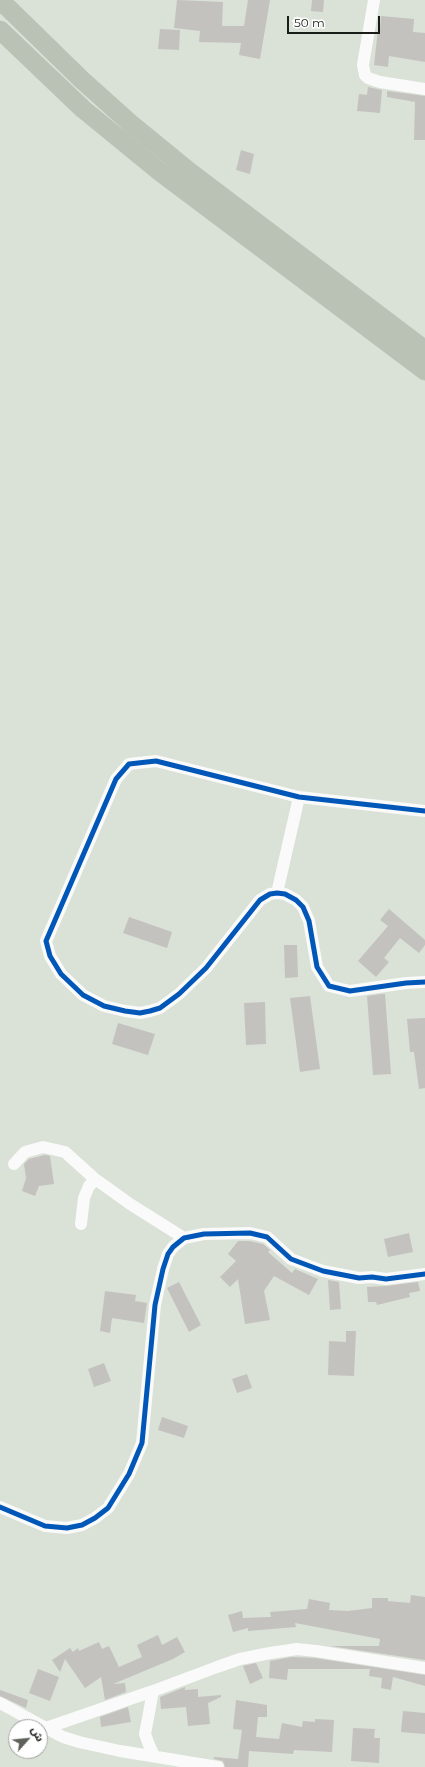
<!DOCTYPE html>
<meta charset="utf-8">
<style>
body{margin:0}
#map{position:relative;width:425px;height:1767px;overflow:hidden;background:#dae1d7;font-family:Montserrat,"Noto Sans Arabic",sans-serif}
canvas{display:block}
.north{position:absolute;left:8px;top:1719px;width:40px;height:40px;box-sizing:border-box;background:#fff;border:1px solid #a3a5a2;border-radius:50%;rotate:63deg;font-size:11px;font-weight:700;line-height:16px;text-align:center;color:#191d17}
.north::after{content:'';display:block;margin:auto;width:14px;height:18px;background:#5d625a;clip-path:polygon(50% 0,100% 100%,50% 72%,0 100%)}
.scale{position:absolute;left:287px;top:16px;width:93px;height:18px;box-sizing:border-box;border:2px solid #191d17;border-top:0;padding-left:5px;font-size:12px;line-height:14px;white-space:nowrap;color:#191d17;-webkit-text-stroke:3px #fff;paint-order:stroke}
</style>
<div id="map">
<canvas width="425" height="1767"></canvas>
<div class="north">ش</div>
<div class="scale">50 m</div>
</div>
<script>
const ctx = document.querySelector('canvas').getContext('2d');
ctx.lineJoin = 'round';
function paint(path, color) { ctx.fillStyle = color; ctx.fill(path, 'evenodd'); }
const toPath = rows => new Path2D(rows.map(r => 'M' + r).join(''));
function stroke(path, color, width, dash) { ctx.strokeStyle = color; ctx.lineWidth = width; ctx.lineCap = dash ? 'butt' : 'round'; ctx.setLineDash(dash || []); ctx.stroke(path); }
const building = toPath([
 [177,0,223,2,222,26,244,26,248,0,270,0,260,59,239,55,241,43,199,42,200,31,174,28],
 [312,0,324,0,323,12,311,11],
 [381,16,414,19,413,32,425,33,425,62,389,56,388,67,374,65,378,29,380,29],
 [160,29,180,30,179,50,158,49],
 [368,87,382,90,380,113,357,111,359,94,367,95],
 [387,91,425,96,425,140,414,140,415,102,387,97],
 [241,150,254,154,250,174,236,170],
 [389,909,425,940,425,945,419,953,400,938,384,958,389,962,376,977,358,961,388,926,380,920],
 [129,917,172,932,167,948,123,933],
 [284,945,297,945,298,977,285,978],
 [382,994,385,994,391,1074,373,1075,367,996],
 [310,996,320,1069,300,1072,290,998],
 [265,1002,266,1044,246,1045,244,1003],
 [425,1018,425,1088,419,1089,414,1052,410,1052,407,1019],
 [118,1023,155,1034,148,1055,112,1044],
 [45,1155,50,1156,54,1184,39,1186,35,1196,22,1191,26,1178,24,1164,29,1159],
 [409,1233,413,1252,388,1257,384,1239],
 [238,1241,249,1241,263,1244,270,1250,268,1252,292,1273,295,1269,318,1279,309,1295,274,1276,264,1291,270,1320,245,1324,238,1279,230,1287,220,1277,236,1261,228,1254],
 [328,1280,339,1282,341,1309,330,1310],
 [179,1282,201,1325,189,1332,167,1288],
 [418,1282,420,1291,409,1293,410,1297,377,1305,376,1302,368,1302,367,1287,387,1286],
 [105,1291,136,1295,135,1301,147,1303,144,1323,112,1318,110,1333,100,1331],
 [346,1331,356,1331,354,1376,328,1375,329,1341,346,1342],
 [104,1363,111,1381,94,1387,88,1369],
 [247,1374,252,1388,237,1393,232,1379],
 [162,1417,188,1426,184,1438,158,1430],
 [411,1595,425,1597,425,1660,330,1646,379,1646,380,1639,295,1623,296,1627,248,1631,248,1628,233,1632,228,1615,242,1611,243,1618,271,1617,270,1612,307,1609,309,1599,330,1603,329,1610,348,1611,372,1608,372,1598,388,1598,388,1601,410,1603],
 [158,1635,162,1645,177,1637,185,1652,173,1659,113,1684,125,1683,126,1692,105,1700,101,1677,85,1688,65,1659,60,1672,52,1660,70,1648,73,1652,78,1648,79,1651,99,1642,102,1649,109,1646,119,1667,142,1657,137,1645],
 [292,1657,315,1658,425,1675,425,1686,393,1677,391,1690,381,1688,382,1678,369,1676,370,1669,288,1669,287,1680,269,1678,270,1661],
 [256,1663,263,1678,250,1684,243,1666],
 [38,1669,59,1677,50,1701,29,1693],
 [185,1687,185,1690,198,1689,198,1697,221,1695,221,1697,208,1703,210,1724,188,1726,186,1707,161,1709,160,1697],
 [0,1690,28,1700,26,1708,0,1696],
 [236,1700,267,1705,267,1717,258,1717,256,1737,279,1739,282,1723,302,1727,303,1721,315,1722,315,1719,334,1720,332,1752,294,1750,293,1754,249,1751,248,1767,225,1767,223,1761,214,1759,214,1757,238,1759,242,1730,233,1729],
 [128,1707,131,1722,101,1727,100,1717],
 [403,1711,425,1713,425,1734,401,1732],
 [353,1728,375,1729,374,1738,380,1738,379,1763,351,1761]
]);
const minor = toPath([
 [374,0,363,65,365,75,368,78,380,82,425,89],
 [425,811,299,797,156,761,129,764,116,779,46,941,50,956,61,974,83,995,104,1006,125,1011,140,1013,150,1011,160,1008,179,994,206,968,260,900,270,894,277,893,285,894,296,900,303,907,309,921,317,967,329,986,350,991,406,983,425,982],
 [277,893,299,797],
 [14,1164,25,1152,43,1147,65,1152,96,1180],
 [81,1224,84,1198,89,1186,94,1181,98,1181,130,1204,184,1238],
 [0,1507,45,1526,67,1528,82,1525,95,1518,108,1508,129,1474,142,1443,155,1305,163,1269,168,1254,173,1247,184,1238,204,1234,250,1233,267,1237,291,1259,323,1271,359,1278,372,1277,386,1279,425,1274],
 [153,1691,145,1734,149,1745,154,1756],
 [0,1703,46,1728],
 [218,1767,120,1751,79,1742,63,1737,46,1728,153,1691,217,1667,240,1659,270,1653,297,1649,316,1651,425,1668]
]);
const trunk = toPath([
 [0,0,82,80,130,123,190,172,425,350],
 [0,30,83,109,160,172,425,371]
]);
const cycleway = toPath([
 [425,811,299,797,156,761,129,764,116,779,46,941,50,956,61,974,83,995,104,1006,125,1011,140,1013,150,1011,160,1008,179,994,206,968,260,900,270,894,277,893,285,894,296,900,303,907,309,921,317,967,329,986,350,991,406,983,425,982],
 [0,1507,45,1526,67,1528,82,1525,95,1518,108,1508,129,1474,142,1443,155,1305,163,1269,168,1254,173,1247,184,1238,204,1234,250,1233,267,1237,291,1259,323,1271,359,1278,372,1277,386,1279,425,1274]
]);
paint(building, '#c3c2bf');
stroke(minor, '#f9faf9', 12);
stroke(trunk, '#bac2b6', 19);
stroke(cycleway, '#0057b8', 5);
</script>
